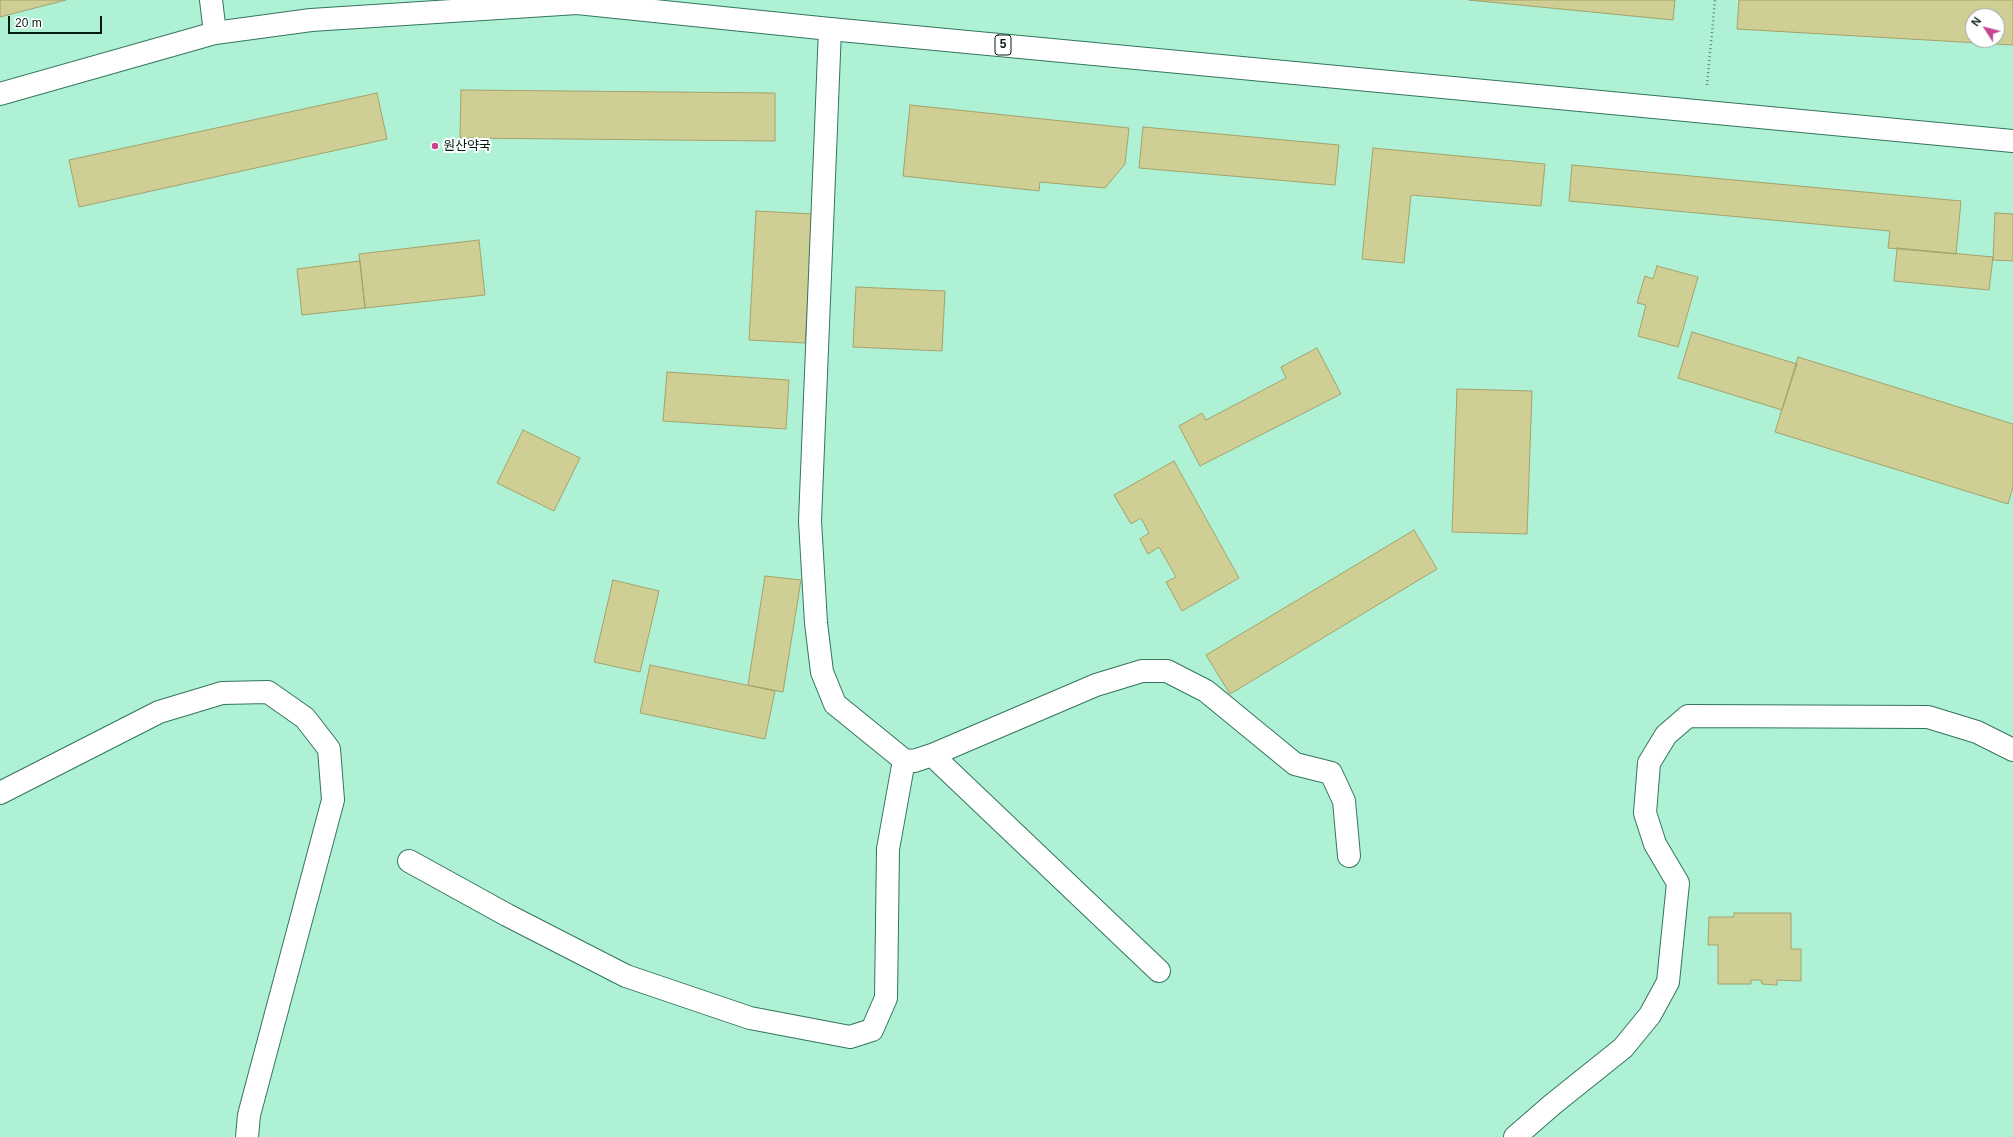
<!DOCTYPE html>
<meta charset="utf-8">
<style>
body{margin:0}
#map{position:relative;width:2013px;height:1137px;overflow:hidden;background:#aff1d5;font-family:Helvetica,sans-serif}
canvas{display:block}
.north{position:absolute;left:1965px;top:8px;width:40px;height:40px;box-sizing:border-box;background:#fff;border:1px solid #9aa5a1;border-radius:50%;rotate:306deg;font-size:11px;font-weight:700;line-height:16px;text-align:center;color:#031d14}
.north::after{content:'';display:block;margin:auto;width:14px;height:18px;background:#c54692;clip-path:polygon(50% 0,100% 100%,50% 72%,0 100%)}
.scale{position:absolute;left:8px;top:16px;width:94px;height:18px;box-sizing:border-box;border:2px solid #031d14;border-top:0;padding-left:5px;font-size:12px;line-height:14px;white-space:nowrap;color:#031d14;-webkit-text-stroke:3px #fff;paint-order:stroke}
</style>
<div id="map">
<canvas width="2013" height="1137"></canvas>
<div class="north">N</div>
<div class="scale">20 m</div>
</div>
<script>
const ctx = document.querySelector('canvas').getContext('2d');
ctx.lineJoin = 'round';
function paint(path, color) { ctx.fillStyle = color; ctx.fill(path, 'evenodd'); }
const toPath = rows => new Path2D(rows.map(r => 'M' + r).join(''));
function stroke(path, color, width, dash) { ctx.strokeStyle = color; ctx.lineWidth = width; ctx.lineCap = dash ? 'butt' : 'round'; ctx.setLineDash(dash || []); ctx.stroke(path); }
function label(font, color, halo, rows, align = 'center') {
  ctx.font = font + ' Helvetica,"Noto Sans KR",sans-serif'; ctx.lineWidth = 4; ctx.setLineDash([]); ctx.textBaseline = 'middle'; ctx.strokeStyle = halo; ctx.fillStyle = color; for (const [text, x, y, turn = 0] of rows) {
    ctx.save(); ctx.translate(x, y); ctx.rotate((+turn || 0) * Math.PI / 180); ctx.textAlign = isNaN(turn) ? turn : align; if (halo) ctx.strokeText(text, 0, 0); ctx.fillText(text, 0, 0); ctx.restore();
  }
}
const building = toPath([
 [0,0,66,0,0,17,0,0],
 [1469,0,1675,0,1673,20,1469,0],
 [1739,0,2013,0,2013,45,1737,29,1739,0],
 [1973,16,1997,16,1997,40,1973,40,1973,16],
 [461,90,775,93,775,141,460,138,461,90],
 [377,93,387,139,79,207,69,160,377,93],
 [910,105,1129,128,1125,164,1105,188,1040,182,1039,191,903,176,910,105],
 [1143,127,1339,145,1335,185,1139,168,1143,127],
 [1373,148,1545,164,1541,206,1411,195,1404,263,1362,259,1373,148],
 [1572,165,1961,201,1956,254,1888,248,1890,231,1569,201,1572,165],
 [756,211,813,214,805,343,749,340,756,211],
 [1995,213,2013,214,2013,261,1993,260,1995,213],
 [479,240,485,295,365,308,359,254,479,240],
 [1897,248,1993,257,1989,290,1894,281,1897,248],
 [360,261,365,308,302,315,297,269,360,261],
 [1657,266,1698,277,1678,347,1638,336,1646,305,1637,303,1645,276,1653,279,1657,266],
 [856,287,945,291,942,351,853,347,856,287],
 [1692,332,1797,364,1782,410,1678,378,1692,332],
 [1317,348,1341,394,1200,466,1179,426,1202,413,1206,420,1286,378,1281,367,1317,348],
 [1798,357,2013,424,2013,487,2008,504,1775,432,1798,357],
 [667,372,789,380,786,429,663,421,667,372],
 [1457,389,1532,391,1527,534,1452,532,1457,389],
 [523,430,580,458,554,511,497,483,523,430],
 [1174,461,1239,578,1182,611,1166,582,1176,577,1159,547,1148,554,1140,539,1149,533,1141,518,1131,524,1114,495,1174,461],
 [1414,530,1437,569,1230,694,1206,655,1414,530],
 [765,576,801,580,783,692,748,685,765,576],
 [613,580,659,591,640,672,594,662,613,580],
 [650,665,775,691,765,739,640,713,650,665],
 [1734,913,1791,913,1791,949,1801,949,1801,981,1777,980,1777,985,1762,984,1761,980,1751,980,1751,984,1718,984,1718,945,1708,945,1709,917,1734,917,1734,913]
]);
const path = toPath([
 [1707,85,1715,0]
]);
const minor = toPath([
 [932,755,1159,971],
 [904,760,914,761,932,755,1096,685,1142,671,1167,671,1206,691,1295,764,1331,773,1344,801,1349,856],
 [0,793,159,712,222,693,268,692,305,718,329,749,333,800,249,1115,247,1137],
 [409,861,507,915,626,976,750,1018,850,1037,872,1030,886,998,888,849,904,760,835,704,822,672,816,623,810,521,830,29],
 [1515,1137,1553,1104,1623,1048,1650,1015,1668,982,1678,883,1655,844,1645,813,1649,763,1666,735,1688,716,1928,717,1977,732,2013,750]
]);
const major = toPath([
 [211,0,215,33]
]);
const highway = toPath([
 [0,94,215,33,311,20,577,3,830,29,2013,141]
]);
const markers = [
 [435,146,4,"#c54692"]
];
const shields = [
 [1003,45,16]
];
const shieldNames = [
 ["5",1003,45]
];
const poiNames = [
 ["원산약국",443,146]
];
paint(building, '#cfce94');
stroke(building, '#a4a26a', 1);
stroke(minor, '#34755d', 24);
stroke(major, '#34755d', 24);
stroke(highway, '#34755d', 24);
stroke(path, '#5b8a77', 2.5, [1, 3]);
stroke(minor, '#fff', 22);
stroke(major, '#fff', 22);
stroke(highway, '#fff', 22);
for (const [x, y, r, color] of markers) { const dot = new Path2D(); dot.arc(x, y, r, 0, 2 * Math.PI); ctx.fillStyle = color; ctx.fill(dot); stroke(dot, '#fff', 1.5); }
for (const [x, y, w] of shields) { const box = new Path2D(); box.roundRect(x - w / 2, y - 10, w, 20, 3); ctx.fillStyle = '#fff'; ctx.fill(box); stroke(box, '#031d14', 1); }
label('bold 12px', '#031d14', null, shieldNames);
label('13px', '#031d14', '#fff', poiNames, 'left');
</script>
